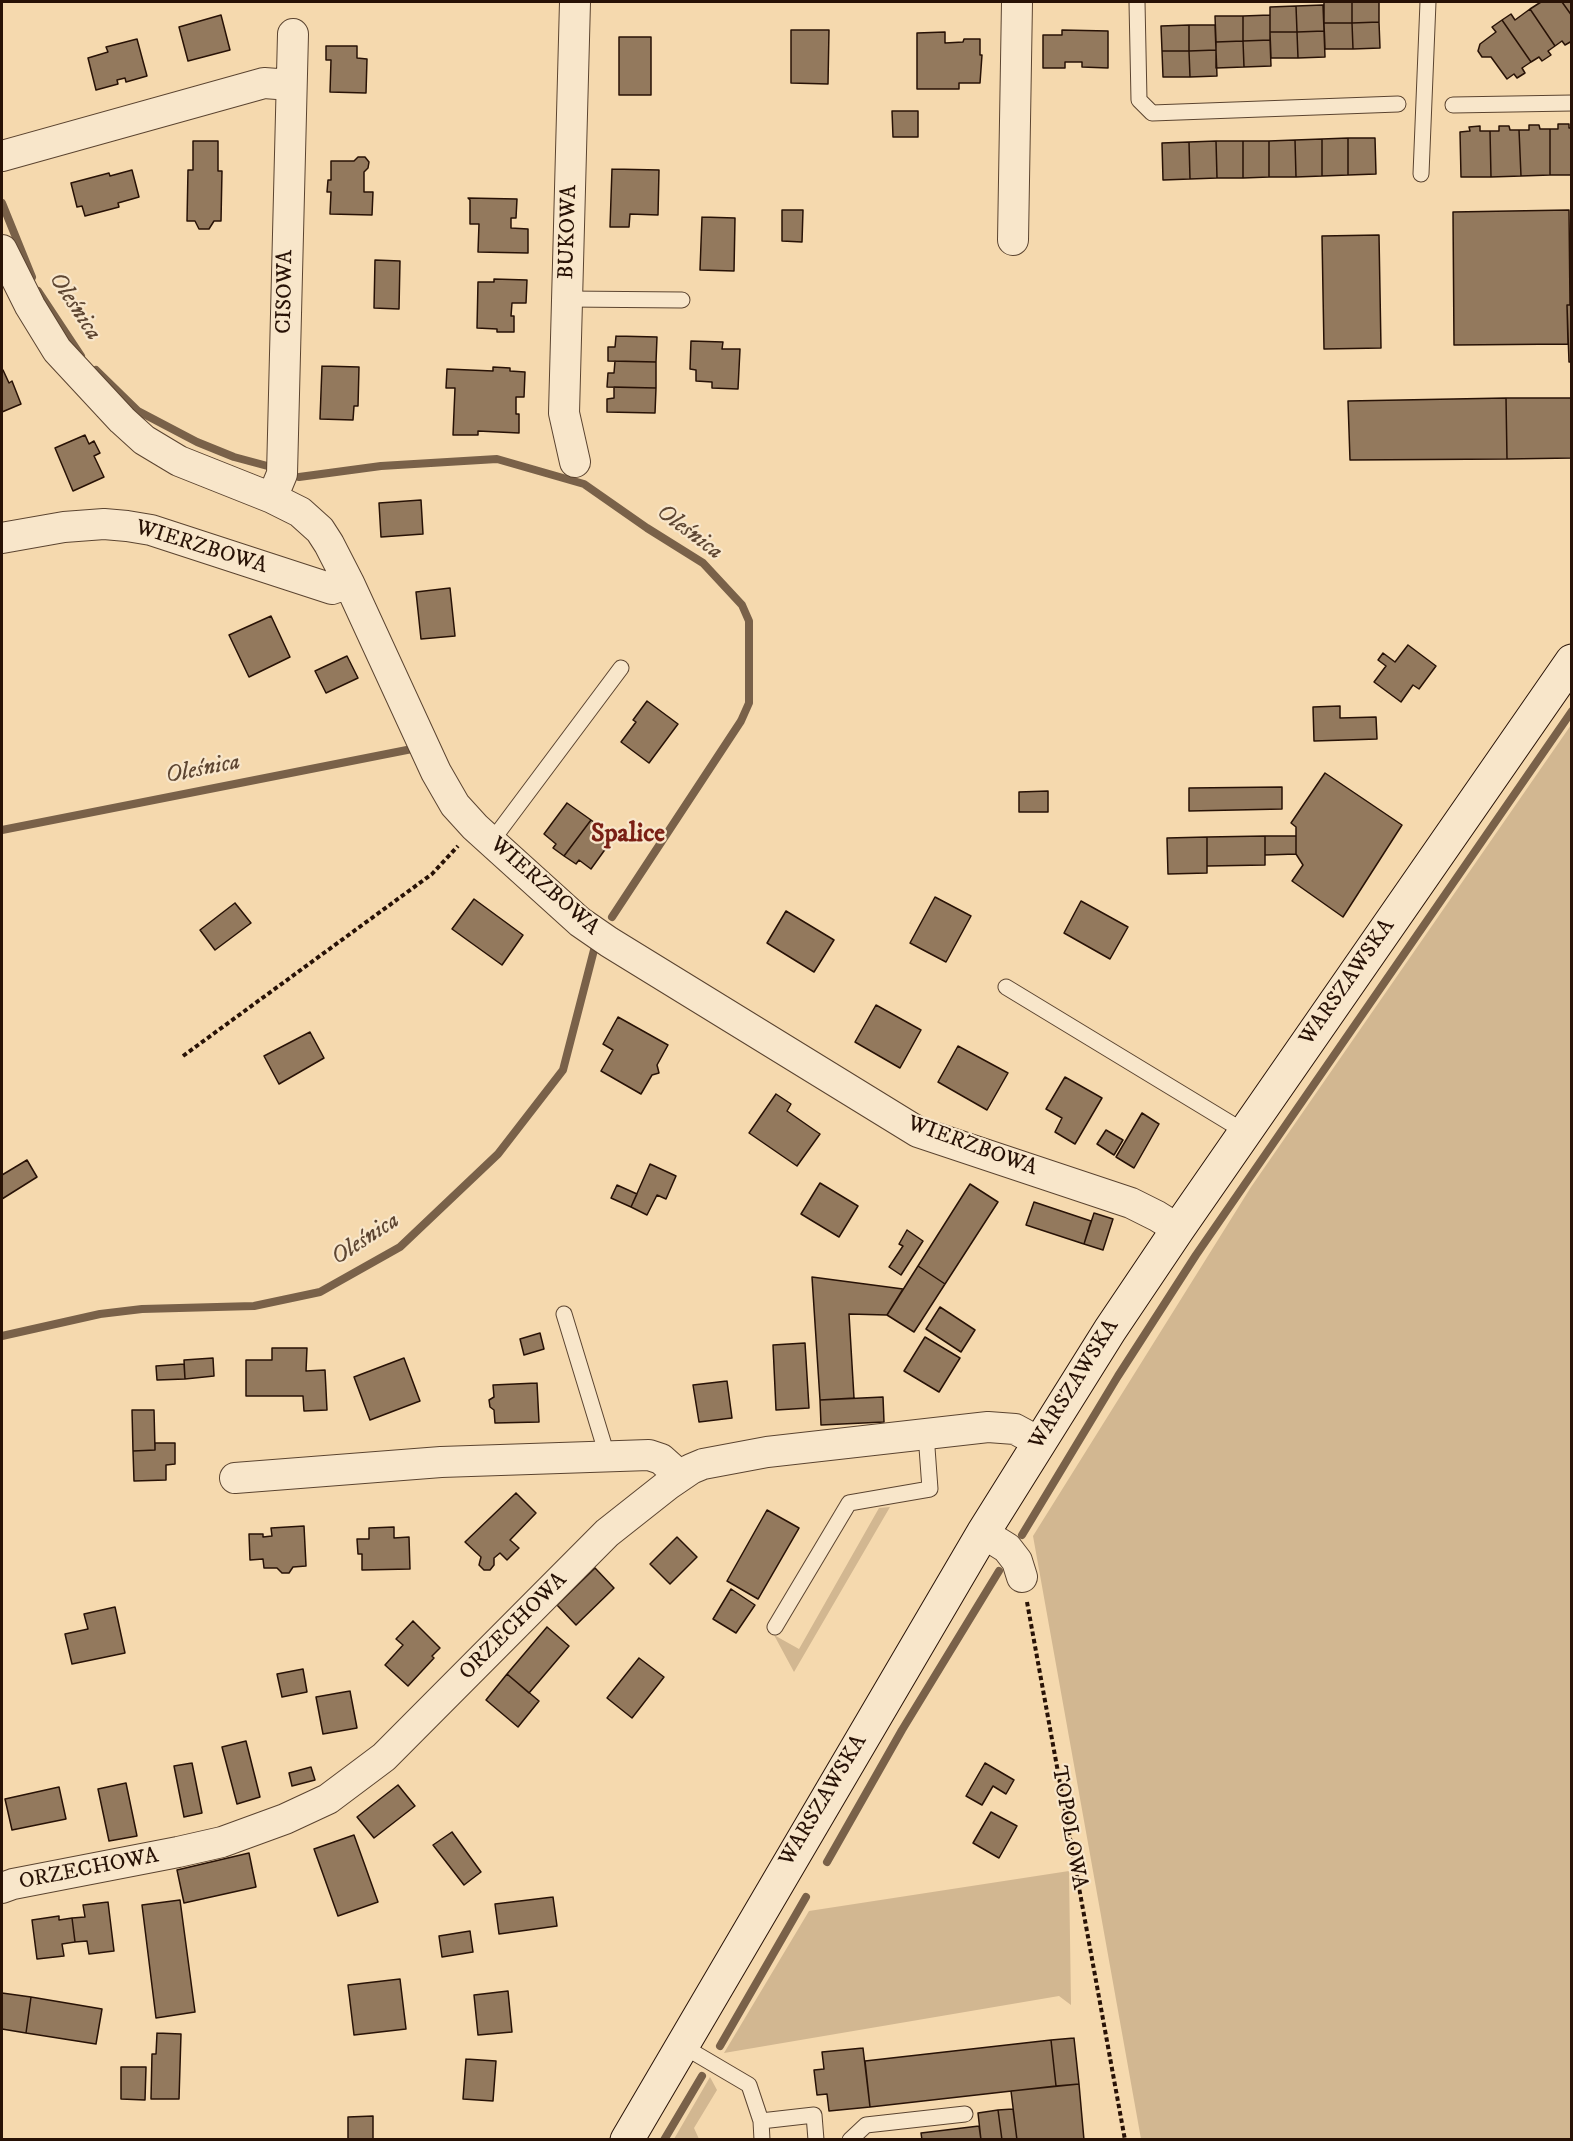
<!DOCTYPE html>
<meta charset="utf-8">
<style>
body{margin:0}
#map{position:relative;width:1573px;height:2141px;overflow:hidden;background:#f5d9ae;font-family:"IM FELL DW Pica",serif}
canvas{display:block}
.frame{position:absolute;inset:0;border:3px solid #281206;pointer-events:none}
</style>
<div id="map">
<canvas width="1573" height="2141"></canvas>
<div class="frame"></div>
</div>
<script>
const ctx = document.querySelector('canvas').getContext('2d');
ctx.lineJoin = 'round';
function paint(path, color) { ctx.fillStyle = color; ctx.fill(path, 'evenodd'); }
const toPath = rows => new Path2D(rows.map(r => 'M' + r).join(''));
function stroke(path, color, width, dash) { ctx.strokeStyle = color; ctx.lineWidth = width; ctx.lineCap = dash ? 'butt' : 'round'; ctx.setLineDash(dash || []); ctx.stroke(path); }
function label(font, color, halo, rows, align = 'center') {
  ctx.font = font + ' "IM FELL DW Pica",serif'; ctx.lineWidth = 4.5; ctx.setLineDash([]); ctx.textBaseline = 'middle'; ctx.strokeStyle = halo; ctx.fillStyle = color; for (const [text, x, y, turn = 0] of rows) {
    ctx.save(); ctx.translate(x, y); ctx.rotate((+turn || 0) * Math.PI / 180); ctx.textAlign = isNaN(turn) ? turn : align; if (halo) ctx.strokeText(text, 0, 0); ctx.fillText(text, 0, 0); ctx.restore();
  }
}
const green = toPath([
 [1571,725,1571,2139,1141,2139,1033,1536,1251,1187],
 [890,1507,794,1672,774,1635,799,1649,879,1508],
 [1069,1871,1071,2005,1059,1996,724,2053,809,1911],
 [710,2077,717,2090,694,2128,699,2139,674,2139]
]);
const stream = toPath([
 [2,203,32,277],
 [38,291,81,356],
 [96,370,138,411,197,442,234,457,275,468],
 [299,477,381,466,497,459,584,484,647,528,703,563,742,605,749,621,749,703,741,721,612,917],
 [2,830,412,749],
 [2,1336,100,1314,142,1309,254,1306,320,1292,400,1247,498,1154,563,1070,594,950],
 [1022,1535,1118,1376,1196,1255,1572,711],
 [827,1862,902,1730,999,1571],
 [720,2046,806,1897],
 [664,2140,702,2076]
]);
const building = toPath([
 [1324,2,1352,2,1352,23,1324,23,1324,2],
 [1352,2,1379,2,1379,22,1352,23,1352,2],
 [1541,2,1562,2,1572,16,1572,41,1565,45,1562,41,1555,46,1530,9,1541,2],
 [1562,2,1572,2,1572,16,1562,2],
 [1323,5,1324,31,1297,32,1296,6,1323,5],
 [1296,6,1297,32,1270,32,1270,7,1296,6],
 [1530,9,1555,46,1548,51,1551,55,1542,61,1539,57,1531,62,1502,20,1511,14,1515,20,1530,9],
 [221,15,230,50,188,61,179,27,221,15],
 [1270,15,1270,40,1243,41,1243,16,1270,15],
 [1215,16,1243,16,1243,41,1216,42,1215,16],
 [1502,20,1531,62,1522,68,1525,73,1517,78,1514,74,1507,79,1491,57,1482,57,1478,51,1480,44,1496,32,1492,27,1502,20],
 [1379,22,1380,48,1353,49,1352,23,1379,22],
 [1324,23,1352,23,1353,49,1325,49,1324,23],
 [1189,25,1215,25,1216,50,1189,51,1189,25],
 [1189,25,1189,51,1162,51,1161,26,1189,25],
 [791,30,829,30,828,84,791,83,791,30],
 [1062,30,1108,31,1108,68,1082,67,1082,62,1065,62,1065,68,1043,68,1043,35,1062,35,1062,30],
 [1324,31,1325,57,1298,58,1297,32,1324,31],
 [945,32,945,43,963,42,964,39,980,39,980,55,982,55,980,83,959,83,959,89,917,89,917,33,945,32],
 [1270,32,1297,32,1298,58,1271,58,1270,32],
 [619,37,651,37,651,95,619,95,619,37],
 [137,39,147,76,126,82,125,78,117,80,118,84,96,90,88,58,108,52,106,47,137,39],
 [1270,40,1271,66,1244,67,1243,41,1270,40],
 [1243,41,1244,67,1216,68,1216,42,1243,41],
 [326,46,357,46,357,58,367,59,366,93,330,92,331,60,326,60,326,46],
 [1216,50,1217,76,1190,77,1189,51,1216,50],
 [1162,51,1189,51,1190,77,1163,77,1162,51],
 [892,111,918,111,918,137,893,137,892,111],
 [1558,124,1569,124,1569,128,1572,128,1572,175,1550,175,1550,129,1558,129,1558,124],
 [1529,125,1539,125,1540,129,1550,129,1550,175,1521,176,1519,130,1529,130,1529,125],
 [1480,126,1480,131,1490,131,1491,177,1461,177,1460,132,1470,131,1469,127,1480,126],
 [1499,126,1509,126,1510,130,1519,130,1521,176,1491,177,1490,131,1499,131,1499,126],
 [1348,138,1348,175,1322,176,1322,139,1348,138],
 [1348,138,1375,138,1376,174,1348,175,1348,138],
 [1322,139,1322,176,1296,177,1295,140,1322,139],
 [1295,140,1296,177,1269,177,1269,141,1295,140],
 [193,141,218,141,218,171,222,171,221,221,214,221,209,229,199,229,195,221,187,221,188,170,193,170,193,141],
 [1216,141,1217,178,1190,179,1189,142,1216,141],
 [1216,141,1243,141,1243,178,1217,178,1216,141],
 [1243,141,1269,141,1269,177,1243,178,1243,141],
 [1189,142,1190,179,1163,180,1162,143,1189,142],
 [358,157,365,157,369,162,368,168,364,172,364,192,373,192,372,215,330,214,331,192,327,192,328,180,331,180,331,161,354,161,358,157],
 [612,169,659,170,658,215,630,214,629,227,610,227,612,169],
 [132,170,139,197,118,203,119,207,85,216,82,206,77,207,71,183,109,173,110,176,132,170],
 [468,198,517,199,516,218,511,218,511,228,528,229,528,253,478,252,479,224,470,224,470,200,468,198],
 [782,210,803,210,802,242,782,241,782,210],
 [1569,210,1570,305,1567,305,1568,344,1454,345,1453,212,1569,210],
 [702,217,735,218,734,271,700,270,702,217],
 [1379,235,1381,348,1324,349,1322,236,1379,235],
 [375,260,400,261,399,309,374,308,375,260],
 [494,279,527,280,526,303,512,303,511,316,514,316,514,332,497,332,497,329,477,328,478,282,494,282,494,279],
 [1567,305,1572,305,1572,362,1569,362,1567,305],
 [616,336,657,337,656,362,608,361,608,347,615,347,616,336],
 [691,341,723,342,722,349,740,349,738,389,712,388,712,382,696,381,696,370,690,369,691,341],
 [615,361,656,362,656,388,607,387,608,373,614,373,615,361],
 [322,366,359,367,358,406,354,406,353,420,320,419,322,366],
 [493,367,510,368,510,371,525,372,524,397,516,397,516,414,519,414,519,433,478,431,478,435,453,435,455,388,446,388,447,369,493,371,493,367],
 [3,370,9,383,12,381,21,404,2,412,2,371,3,370],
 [614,387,656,388,655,413,607,412,607,399,614,398,614,387],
 [1506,398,1572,398,1572,458,1507,459,1506,398],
 [1506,398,1507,459,1350,460,1348,401,1506,398],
 [85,435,89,444,94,441,100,453,94,456,104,477,73,491,55,448,85,435],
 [421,500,423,534,381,537,379,503,421,500],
 [450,588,455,636,421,639,416,592,450,588],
 [271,616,290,657,249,677,229,635,271,616],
 [1408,645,1436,666,1419,689,1413,685,1401,702,1374,682,1386,666,1378,660,1383,653,1395,662,1408,645],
 [347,656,358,678,326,693,315,671,347,656],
 [647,701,678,724,649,763,621,742,636,722,633,720,647,701],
 [1340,706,1340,718,1376,717,1377,739,1314,741,1313,707,1340,706],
 [1325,773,1402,825,1343,917,1292,881,1303,865,1296,854,1296,827,1291,823,1325,773],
 [1282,787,1282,809,1189,811,1189,788,1282,787],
 [1048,791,1048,812,1019,812,1019,792,1048,791],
 [567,803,591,820,564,856,553,848,556,844,544,834,567,803],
 [591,820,614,837,591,869,579,860,576,864,564,856,591,820],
 [1265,836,1296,836,1296,854,1265,855,1265,836],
 [1265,836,1265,865,1207,866,1207,837,1265,836],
 [1207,837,1207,873,1168,874,1167,838,1207,837],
 [935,897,971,916,946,962,910,943,935,897],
 [474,899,523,935,502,965,452,929,474,899],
 [1081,901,1128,927,1110,959,1064,933,1081,901],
 [235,903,251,923,215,950,200,930,235,903],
 [786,911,834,940,814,972,767,943,786,911],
 [876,1005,921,1030,900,1068,855,1042,876,1005],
 [618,1017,668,1045,657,1065,659,1073,652,1075,641,1094,601,1071,613,1050,603,1044,618,1017],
 [310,1032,324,1058,279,1084,264,1056,310,1032],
 [958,1046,1008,1073,987,1110,938,1082,958,1046],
 [1065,1077,1102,1098,1075,1144,1055,1132,1062,1118,1046,1109,1065,1077],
 [776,1094,791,1104,787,1111,820,1134,797,1166,749,1133,776,1094],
 [1142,1113,1159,1124,1134,1168,1116,1157,1142,1113],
 [1106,1130,1123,1140,1114,1155,1097,1144,1106,1130],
 [27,1160,37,1177,2,1199,2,1175,27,1160],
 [650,1164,676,1176,666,1199,657,1195,647,1215,631,1207,650,1164],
 [820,1183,858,1206,839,1237,801,1214,820,1183],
 [970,1184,998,1202,945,1284,918,1266,970,1184],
 [617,1185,637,1194,631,1207,611,1198,617,1185],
 [1034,1202,1091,1221,1084,1244,1026,1225,1034,1202],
 [1094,1213,1113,1219,1103,1250,1084,1244,1094,1213],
 [907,1230,923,1241,901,1275,889,1267,903,1246,899,1244,907,1230],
 [918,1266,945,1284,914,1332,887,1315,918,1266],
 [812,1277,903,1289,887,1315,849,1314,854,1398,820,1400,812,1277],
 [940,1307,975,1330,961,1352,926,1329,940,1307],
 [540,1333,544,1349,524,1355,520,1339,540,1333],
 [925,1337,960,1358,939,1392,904,1371,925,1337],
 [805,1343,809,1408,776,1410,773,1345,805,1343],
 [272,1348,307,1348,306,1371,325,1370,327,1410,304,1411,303,1396,246,1396,246,1360,272,1360,272,1348],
 [213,1358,214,1376,185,1379,184,1360,213,1358],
 [404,1358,420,1401,370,1420,354,1377,404,1358],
 [184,1364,185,1379,157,1380,156,1366,184,1364],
 [727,1381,732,1418,699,1422,693,1385,727,1381],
 [537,1383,539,1422,495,1423,494,1410,490,1407,489,1400,494,1397,493,1385,537,1383],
 [883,1397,884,1422,821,1425,820,1400,883,1397],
 [132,1410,154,1410,155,1450,133,1451,132,1410],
 [155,1443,175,1443,175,1464,166,1465,166,1480,134,1481,133,1451,155,1450,155,1443],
 [516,1493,536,1513,510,1540,519,1548,507,1560,500,1553,494,1558,494,1565,490,1570,484,1570,479,1565,481,1557,465,1542,516,1493],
 [767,1510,799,1528,758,1599,727,1581,767,1510],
 [304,1526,306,1566,293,1567,289,1573,282,1573,277,1568,264,1568,263,1559,250,1560,249,1534,263,1534,263,1537,272,1536,271,1528,304,1526],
 [394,1527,394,1538,409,1537,410,1569,362,1570,362,1554,358,1554,357,1539,369,1539,369,1528,394,1527],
 [677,1537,697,1557,670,1584,650,1564,677,1537],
 [595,1568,614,1588,576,1625,557,1605,595,1568],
 [731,1589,755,1605,736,1633,713,1619,731,1589],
 [115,1607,125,1653,72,1664,65,1634,88,1629,84,1614,115,1607],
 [413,1621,440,1648,432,1656,434,1658,408,1686,385,1665,403,1645,396,1639,413,1621],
 [547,1627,569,1646,529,1693,507,1674,547,1627],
 [639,1658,664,1677,632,1718,607,1698,639,1658],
 [303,1669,307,1692,282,1697,277,1674,303,1669],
 [507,1674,539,1701,518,1727,486,1700,507,1674],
 [350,1691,357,1728,323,1734,316,1697,350,1691],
 [246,1741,260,1797,237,1804,222,1747,246,1741],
 [192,1763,202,1813,184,1817,174,1766,192,1763],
 [985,1763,1014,1780,1006,1794,993,1786,982,1805,966,1796,985,1763],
 [311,1767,315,1780,292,1786,289,1773,311,1767],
 [126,1783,137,1836,109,1841,98,1789,126,1783],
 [398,1785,415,1806,374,1838,357,1817,398,1785],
 [59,1787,66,1819,12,1830,5,1799,59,1787],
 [991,1812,1017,1826,999,1858,973,1843,991,1812],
 [452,1832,481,1872,464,1885,433,1845,452,1832],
 [354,1835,378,1902,338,1916,314,1849,354,1835],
 [249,1853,256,1887,184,1903,177,1870,249,1853],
 [553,1897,557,1926,499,1934,495,1904,553,1897],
 [180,1900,195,2012,156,2018,142,1905,180,1900],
 [108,1902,114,1951,89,1954,87,1941,75,1942,72,1918,85,1917,83,1905,108,1902],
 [59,1916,59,1920,72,1918,75,1942,62,1944,64,1956,37,1959,32,1920,59,1916],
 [470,1931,473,1952,442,1957,439,1936,470,1931],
 [400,1979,406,2029,354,2035,348,1985,400,1979],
 [508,1991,512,2032,478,2035,474,1995,508,1991],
 [2,1993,31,1997,26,2033,2,2029,2,1993],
 [31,1997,102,2009,96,2044,26,2033,31,1997],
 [157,2033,181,2034,179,2099,151,2099,152,2054,156,2054,157,2033],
 [1074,2038,1079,2084,1056,2086,1051,2040,1074,2038],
 [1051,2040,1056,2086,870,2107,865,2061,1051,2040],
 [863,2048,870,2107,829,2111,827,2094,817,2095,814,2070,824,2069,822,2052,863,2048],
 [466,2059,496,2061,493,2101,463,2099,466,2059],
 [121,2067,146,2067,145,2100,121,2099,121,2067],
 [1079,2084,1084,2140,1017,2140,1011,2091,1079,2084],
 [1013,2109,1017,2140,1002,2140,998,2110,1013,2109],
 [998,2110,1002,2140,981,2140,978,2113,998,2110],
 [373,2116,373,2140,348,2140,348,2117,373,2116],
 [979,2126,981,2140,922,2140,921,2133,979,2126]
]);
const path = toPath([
 [183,1056,432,874,458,846],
 [1027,1602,1125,2140]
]);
const service = toPath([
 [1137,2,1139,100,1152,113,1398,104],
 [1453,105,1572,103],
 [1421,174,1428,2],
 [567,299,682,300],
 [491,842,621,668],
 [1006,987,1245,1132],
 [564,1314,603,1442,605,1456],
 [775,1627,849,1503,930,1489,926,1434],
 [681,2045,749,2085,761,2121],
 [762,2140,761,2121,814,2115,816,2140],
 [850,2140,866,2125,965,2114]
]);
const minor = toPath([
 [293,34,282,474,272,498,300,512,320,530,329,544,349,583],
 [2,156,264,83,291,85],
 [1013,240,1017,2],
 [2,250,30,306,57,350,122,420,144,440,179,461,272,498],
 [575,462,564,413,575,2],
 [2,538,64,527,104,524,127,526,151,530,332,589,349,583,436,772,455,805,475,827,580,922,609,942,918,1132,1131,1203,1157,1216,1178,1229],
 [235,1478,441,1462,649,1455,661,1459,680,1476],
 [983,1533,1007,1548,1017,1561,1022,1577],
 [2,1888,13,1884,178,1852,222,1842,285,1819,328,1799,384,1757,607,1533,669,1484,691,1469,703,1464,767,1452,988,1427,1015,1429,1039,1442]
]);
const secondary = toPath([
 [627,2140,983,1533,1110,1330,1178,1229,1572,661]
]);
const streetNames = [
 ["BUKOWA",569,232,-88],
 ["CISOWA",286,292,-89],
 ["WIERZBOWA",201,548,17],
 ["WIERZBOWA",544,887,41],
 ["WARSZAWSKA",1348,983,-55],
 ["WIERZBOWA",972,1147,20],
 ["WARSZAWSKA",1075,1385,-58],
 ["ORZECHOWA",514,1627,-45],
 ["WARSZAWSKA",824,1801,-59],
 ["TOPOLOWA",1068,1828,80],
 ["ORZECHOWA",89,1870,-11]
];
const waterNames = [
 ["Oleśnica",74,307,57],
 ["Oleśnica",689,533,37],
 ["Oleśnica",203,770,-11],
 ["Oleśnica",366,1240,-33]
];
const quarterNames = [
 ["Spalice",628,836]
];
paint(green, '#d2b791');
stroke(stream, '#796149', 8);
paint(building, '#93795d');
stroke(building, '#281206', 1.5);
stroke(service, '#5b4430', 17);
stroke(minor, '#5b4430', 32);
stroke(secondary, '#281206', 35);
stroke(path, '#281206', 4, [4.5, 3]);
stroke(service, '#f8e6ca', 15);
stroke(minor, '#f8e6ca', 30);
stroke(secondary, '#f8e6ca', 33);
label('22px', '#281206', '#f8e6ca', streetNames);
label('italic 24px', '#5e4632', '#f8e6ca', waterNames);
label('bold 26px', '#7a1f14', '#f8e6ca', quarterNames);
</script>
